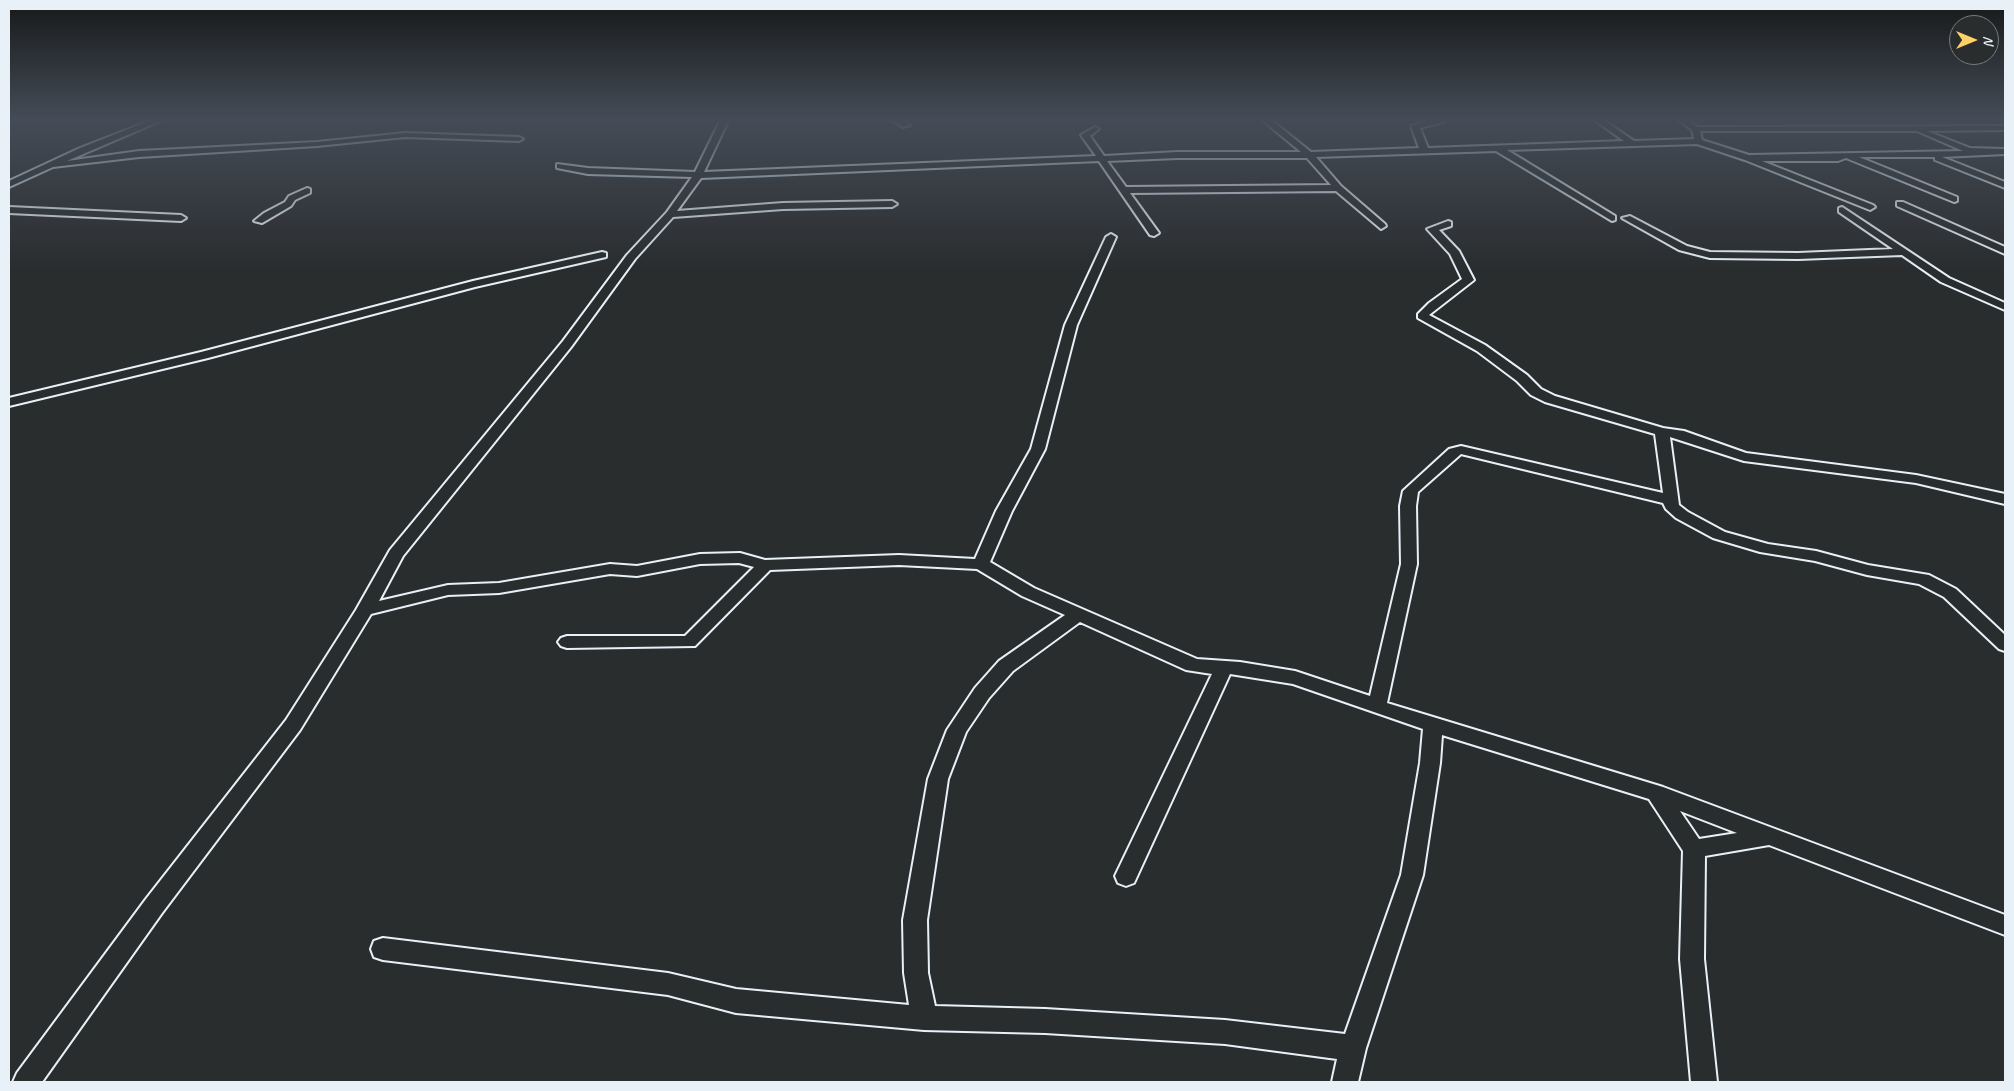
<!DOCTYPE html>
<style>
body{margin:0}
#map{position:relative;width:2014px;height:1091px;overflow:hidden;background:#2a2d2e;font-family:Caveat,sans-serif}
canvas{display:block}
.frame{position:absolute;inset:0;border:10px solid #e8f1f8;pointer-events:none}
.north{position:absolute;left:1949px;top:15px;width:50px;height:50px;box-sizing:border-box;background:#2a2d2e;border:1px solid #767b7f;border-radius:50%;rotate:90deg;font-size:14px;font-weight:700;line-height:20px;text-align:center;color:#e8f1f8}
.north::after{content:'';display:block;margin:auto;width:18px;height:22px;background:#ffd166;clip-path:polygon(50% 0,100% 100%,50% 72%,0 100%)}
</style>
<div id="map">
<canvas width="2014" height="1091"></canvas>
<div class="frame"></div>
<div class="north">N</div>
</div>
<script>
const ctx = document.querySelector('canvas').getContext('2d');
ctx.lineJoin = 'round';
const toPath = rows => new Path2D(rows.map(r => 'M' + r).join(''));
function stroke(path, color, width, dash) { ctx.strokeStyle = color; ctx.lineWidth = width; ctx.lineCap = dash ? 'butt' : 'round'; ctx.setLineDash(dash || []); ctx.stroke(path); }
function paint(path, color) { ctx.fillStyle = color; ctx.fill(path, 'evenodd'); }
const minor = toPath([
 [154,119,165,119,67,161,139,151,317,142,405,133,519,137,523,139,519,141,405,137,317,146,139,157,53,167,9,187,9,181,80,148,154,119],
 [721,119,729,119,704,172,1096,156,1081,135,1095,127,1099,129,1090,136,1104,156,1177,152,1301,152,1261,119,1270,119,1311,152,1419,148,1411,126,1434,119,1442,119,1444,122,1420,128,1428,148,1624,141,1593,119,1602,119,1634,141,1694,139,1692,130,1677,119,1686,119,1698,127,2005,126,2005,130,1927,131,1970,148,2005,149,2005,154,1942,157,2005,182,2005,188,1935,160,1935,157,1859,157,1957,197,1957,201,1954,202,1846,158,1838,161,1762,161,1873,205,1875,207,1870,210,1745,160,1697,144,1507,150,1615,216,1615,220,1612,221,1496,151,1316,157,1341,186,1385,224,1386,226,1381,229,1336,191,1130,193,1159,233,1154,236,1150,235,1099,161,701,178,677,211,783,203,892,201,897,204,892,207,783,209,673,217,635,259,571,347,403,556,379,601,448,585,499,583,610,564,637,566,700,554,740,553,765,560,899,555,975,559,996,511,1031,449,1065,325,1106,237,1111,234,1116,237,1077,325,1045,449,1012,511,990,562,1034,588,1197,659,1240,662,1295,671,1370,696,1401,564,1400,506,1403,491,1449,449,1461,446,1663,493,1655,434,1545,402,1531,395,1517,381,1477,351,1418,318,1418,314,1429,303,1462,279,1450,254,1427,229,1448,221,1451,222,1451,226,1439,230,1459,251,1474,280,1429,315,1485,345,1527,375,1541,389,1555,396,1663,428,1684,431,1746,453,1916,475,2005,494,2005,504,1916,483,1744,461,1670,437,1679,505,1688,512,1725,532,1768,544,1816,551,1868,565,1929,575,1956,589,2005,635,2005,651,1999,649,1944,597,1919,584,1867,575,1815,561,1760,552,1713,538,1676,518,1666,509,1663,503,1461,454,1418,492,1416,506,1417,564,1387,703,1663,787,2005,915,2005,935,1769,845,1705,856,1704,959,1717,1082,1691,1082,1680,959,1683,851,1649,799,1442,735,1440,763,1423,875,1366,1048,1358,1082,1332,1082,1337,1059,1225,1044,1045,1033,924,1030,736,1013,668,995,383,960,374,957,371,949,374,941,383,938,668,973,736,989,909,1005,904,973,903,920,928,779,947,730,975,688,999,661,1065,615,1022,596,977,569,899,565,770,570,695,646,567,648,561,646,558,642,561,638,567,636,685,636,754,567,739,563,700,564,637,576,610,574,499,593,448,595,371,614,300,730,162,913,42,1082,13,1082,17,1073,146,899,286,720,356,610,390,550,563,341,627,255,667,212,692,177,588,174,557,168,557,164,588,168,695,172,721,119],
 [1700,131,1917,131,1963,151,1749,155,1702,140,1700,131],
 [1177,158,1307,158,1331,185,1126,187,1107,161,1177,158],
 [1080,622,1186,670,1212,674,1115,876,1118,883,1126,886,1134,883,1230,674,1293,684,1423,729,1420,763,1401,875,1345,1034,1225,1020,1045,1009,935,1006,928,973,927,920,948,779,966,732,989,698,1013,671,1080,622],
 [1680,811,1737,833,1699,839,1680,811],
 [890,119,900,119,910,125,903,127,890,119],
 [307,188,310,189,310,193,295,200,291,206,262,223,254,221,264,213,285,202,289,196,307,188],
 [1897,202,1903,202,2005,247,2005,254,1897,206,1897,202],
 [9,207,181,215,186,218,181,221,9,213,9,207],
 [1842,207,1949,278,2005,303,2005,310,1941,282,1902,255,1798,259,1710,258,1679,250,1622,218,1630,216,1687,246,1710,252,1798,253,1893,249,1839,212,1839,208,1842,207],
 [602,252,606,253,606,257,475,287,208,358,9,406,9,398,201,352,473,281,602,252]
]);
stroke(minor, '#e8f1f8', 4);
paint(minor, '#2a2d2e');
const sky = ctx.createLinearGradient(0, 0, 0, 272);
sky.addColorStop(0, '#171919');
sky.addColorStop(0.44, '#444c57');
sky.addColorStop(1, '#444c5700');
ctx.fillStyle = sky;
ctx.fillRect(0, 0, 2014, 272);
</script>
